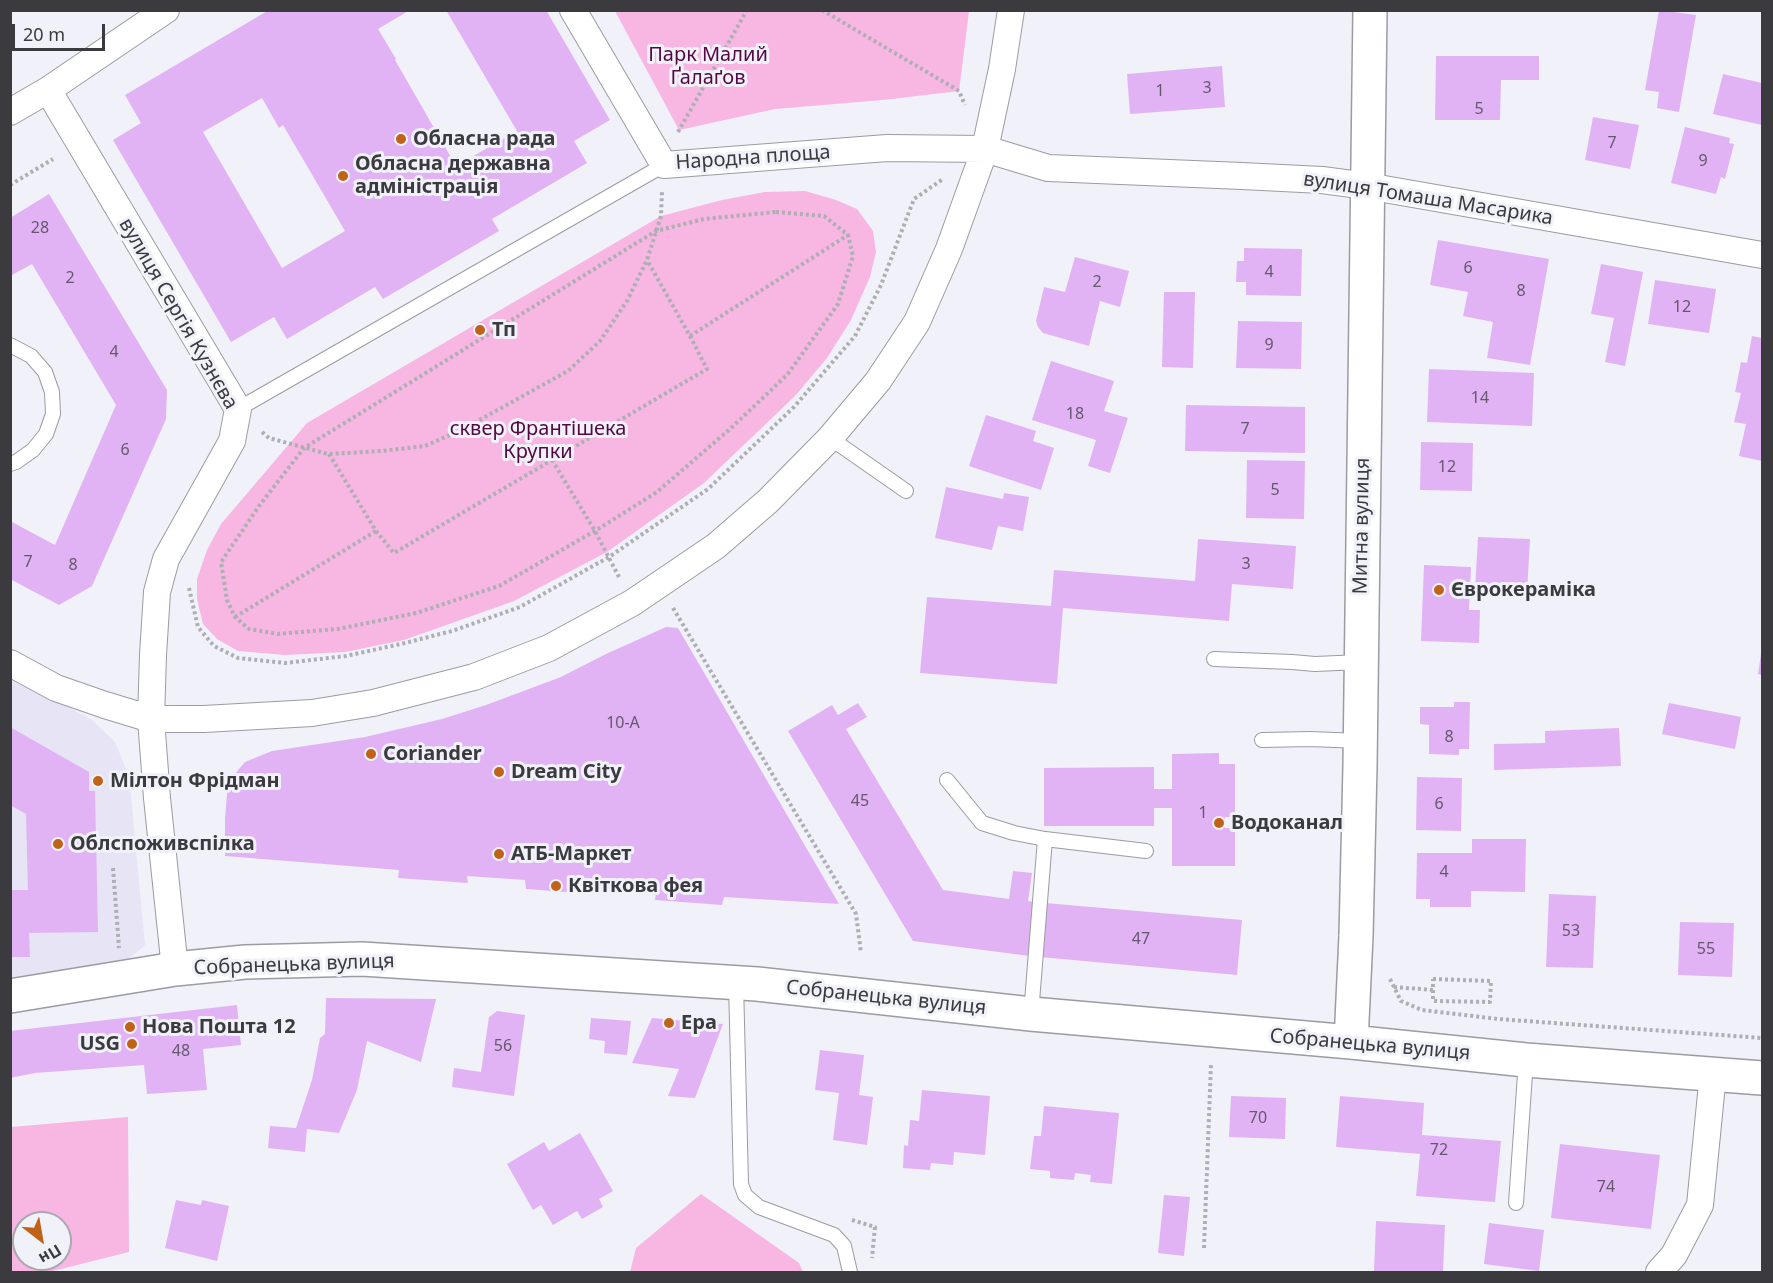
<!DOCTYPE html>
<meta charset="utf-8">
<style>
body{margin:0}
#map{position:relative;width:1773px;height:1283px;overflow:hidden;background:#f1f1fa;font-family:"Noto Sans",sans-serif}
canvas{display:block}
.frame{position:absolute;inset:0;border:12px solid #3b3a3e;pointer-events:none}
.north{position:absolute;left:12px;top:1211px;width:60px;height:60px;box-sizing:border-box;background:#f1f1fa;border:2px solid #a8a8af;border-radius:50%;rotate:149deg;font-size:16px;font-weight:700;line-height:24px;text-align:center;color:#3b3a3e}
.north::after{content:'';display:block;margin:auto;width:21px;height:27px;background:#c06217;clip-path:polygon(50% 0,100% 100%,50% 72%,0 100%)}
.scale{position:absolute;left:12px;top:24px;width:93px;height:27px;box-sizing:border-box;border:3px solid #3b3a3e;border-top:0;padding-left:8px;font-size:18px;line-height:21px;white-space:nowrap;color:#3b3a3e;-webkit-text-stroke:4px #f1f1fa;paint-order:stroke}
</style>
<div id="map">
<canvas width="1773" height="1283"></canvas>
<div class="frame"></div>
<div class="north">Пн</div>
<div class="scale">20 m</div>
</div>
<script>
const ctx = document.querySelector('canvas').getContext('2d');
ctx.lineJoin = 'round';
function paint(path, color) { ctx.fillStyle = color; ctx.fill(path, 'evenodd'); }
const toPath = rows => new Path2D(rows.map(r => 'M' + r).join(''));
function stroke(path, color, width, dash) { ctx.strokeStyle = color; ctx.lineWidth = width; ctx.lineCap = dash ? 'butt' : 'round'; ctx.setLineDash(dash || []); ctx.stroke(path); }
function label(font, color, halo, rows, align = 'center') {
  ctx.font = font + ' "Noto Sans",sans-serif'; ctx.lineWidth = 6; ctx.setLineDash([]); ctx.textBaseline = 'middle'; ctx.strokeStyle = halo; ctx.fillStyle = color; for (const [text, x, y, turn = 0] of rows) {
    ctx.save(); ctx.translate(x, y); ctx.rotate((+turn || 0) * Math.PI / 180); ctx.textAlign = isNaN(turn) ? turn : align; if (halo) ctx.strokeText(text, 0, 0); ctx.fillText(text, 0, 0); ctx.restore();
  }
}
const built = toPath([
 [11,676,92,720,115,742,129,776,145,945,124,963,11,982]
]);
const green = toPath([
 [615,11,969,11,959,91,883,100,775,109,679,130],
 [805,191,836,200,857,209,873,231,876,252,870,277,851,320,827,358,795,396,704,483,607,552,514,601,404,640,345,652,285,655,238,651,217,639,203,624,197,599,197,579,207,550,221,524,307,423,661,216,722,200,765,192],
 [128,1117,129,1252,49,1272,11,1272,11,1127],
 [24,1223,60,1223,60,1259,24,1259],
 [701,1194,799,1263,803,1272,630,1272,636,1248]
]);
const building = toPath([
 [269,10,410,10,378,29,396,59,395,60,456,166,517,131,446,10,546,10,610,120,574,141,587,163,492,219,499,231,383,299,375,287,287,339,274,317,231,342,113,140,141,123,125,95],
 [262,98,279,128,283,125,345,231,282,268,203,132],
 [1659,10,1696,15,1679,112,1657,108,1659,92,1645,90],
 [1436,56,1539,56,1539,80,1501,80,1500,120,1435,120],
 [1222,66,1225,107,1130,114,1127,74],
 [1723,74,1762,83,1762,125,1713,114],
 [1593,117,1639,125,1630,169,1585,160],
 [1685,127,1730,138,1729,143,1734,144,1725,179,1721,177,1716,194,1671,183],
 [49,194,167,390,166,419,92,586,59,605,10,579,10,521,55,545,116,405,32,264,10,276,10,218],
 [1438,240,1549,259,1530,365,1487,358,1493,322,1463,316,1468,292,1430,285],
 [1244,248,1302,249,1301,296,1246,295,1246,282,1236,282,1237,261,1244,261],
 [1075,257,1129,271,1120,307,1100,301,1089,346,1043,333,1038,327,1036,321,1044,287,1065,292],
 [1601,264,1643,272,1625,366,1605,362,1614,318,1591,314],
 [1655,280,1716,289,1709,333,1648,324],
 [1164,292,1195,292,1193,368,1162,367],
 [1238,321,1302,322,1301,369,1236,368],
 [481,325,485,332,480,335,476,329],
 [1752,336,1762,338,1762,461,1739,456,1746,424,1734,422,1741,393,1735,392,1741,362,1747,363],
 [1051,361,1114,381,1104,411,1128,418,1110,473,1088,466,1096,440,1032,420],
 [1429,369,1534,373,1532,426,1427,422],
 [1186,405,1305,407,1305,453,1185,451],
 [986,415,1036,431,1033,441,1054,448,1041,490,969,466],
 [1421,442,1473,443,1472,491,1420,490],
 [1247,460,1305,461,1304,519,1246,518],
 [946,487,1003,499,1004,493,1029,497,1023,531,998,526,992,550,935,538],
 [1478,537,1530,539,1527,593,1475,590],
 [1198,539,1296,546,1293,589,1232,584,1229,621,1063,608,1057,684,920,673,927,597,1051,606,1054,570,1195,581],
 [1424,565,1471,567,1469,610,1480,610,1479,643,1421,641],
 [666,627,678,628,839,904,724,897,722,905,655,900,656,891,594,886,592,894,526,889,525,880,467,876,468,883,398,878,399,870,225,856,225,818,228,782,245,762,272,751,365,737,442,719,486,705,561,677,606,654],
 [1761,654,1762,654,1762,675,1758,674],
 [1454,702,1470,702,1469,749,1459,749,1459,755,1429,754,1429,725,1420,724,1420,707,1454,707],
 [858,703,867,717,846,729,943,890,1009,899,1013,871,1032,873,1028,901,1035,902,1030,956,913,941,788,731,832,705,838,715],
 [1669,703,1741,717,1735,749,1662,734],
 [10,727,89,772,89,791,95,791,98,932,29,933,30,957,10,957,10,890,28,890,26,814,10,805],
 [1619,728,1621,766,1494,770,1494,744,1545,743,1545,731],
 [1219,753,1219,764,1235,764,1235,817,1225,817,1225,828,1235,828,1235,866,1172,866,1172,808,1154,808,1154,826,1044,826,1044,768,1154,767,1154,789,1172,789,1172,754],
 [1417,777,1462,778,1461,831,1416,830],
 [1472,839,1526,839,1525,892,1471,891,1471,907,1430,907,1430,899,1416,899,1417,853,1472,853],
 [1549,894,1596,896,1593,968,1546,967],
 [1045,903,1242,920,1237,975,1040,957],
 [1680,922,1734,923,1732,977,1678,975],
 [326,998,436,999,421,1062,367,1041,357,1090,339,1133,307,1129,305,1152,268,1148,270,1126,296,1128,312,1080,320,1038,325,1034],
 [237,1005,241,1045,203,1049,207,1090,147,1094,144,1065,35,1073,10,1078,10,1031],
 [497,1011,525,1015,514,1096,452,1087,454,1068,481,1072,489,1017],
 [591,1018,631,1021,627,1055,604,1053,605,1041,589,1039],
 [652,1018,723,1024,695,1098,668,1096,679,1069,632,1063],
 [820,1050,864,1055,859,1095,873,1097,867,1145,833,1140,839,1093,815,1090],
 [922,1090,990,1096,985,1155,954,1152,953,1165,931,1163,930,1170,903,1168,904,1145,908,1146,910,1120,919,1121],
 [1231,1096,1286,1098,1285,1139,1229,1137],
 [1340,1096,1424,1103,1422,1135,1501,1141,1495,1202,1416,1196,1420,1154,1336,1147],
 [1044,1106,1119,1113,1112,1184,1090,1182,1091,1175,1075,1173,1074,1180,1050,1178,1050,1171,1030,1169,1034,1136,1041,1136],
 [580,1133,613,1191,599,1199,603,1207,582,1219,577,1211,553,1225,541,1205,533,1210,507,1164,544,1142,549,1151],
 [1560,1144,1660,1155,1651,1229,1551,1218],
 [1164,1195,1190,1197,1184,1256,1158,1253],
 [176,1200,201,1205,202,1200,229,1206,217,1261,165,1248],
 [1376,1221,1445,1225,1443,1272,1374,1272],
 [1489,1223,1544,1230,1539,1271,1484,1264]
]);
const path = toPath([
 [822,10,959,91,965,105],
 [678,132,747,10],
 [10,185,53,159],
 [776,212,824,216,848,235,853,256,838,304,787,375,730,429,657,492,595,531,499,586,416,613,338,629,278,634,249,629,235,617,227,600,221,562,259,506,304,448,656,231,704,219,776,212],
 [690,336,848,235],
 [262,432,269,438,328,454,382,451,425,446,463,429,568,371,600,341,627,301,647,260,661,216,662,191],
 [329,454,376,531,394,553,707,369,690,336,647,260],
 [552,460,595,531,619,577],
 [189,588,198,627,214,646,238,658,285,663,346,656,405,643,452,631,520,607,609,557,708,489,794,407,855,336,881,285,914,199,943,179],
 [673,608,856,914,861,953],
 [235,617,376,531],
 [113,868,119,948],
 [1390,979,1401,1001,1422,1010,1498,1019,1762,1038],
 [1433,979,1491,981,1490,1002,1433,1001,1433,979],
 [1394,987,1433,990],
 [852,1220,875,1227,872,1258],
 [1204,1248,1211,1064]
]);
const lane = toPath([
 [10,345,31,356,45,372,52,392,53,414,46,434,33,450,16,462,10,464],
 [238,409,664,165],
 [830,438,906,491],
 [1214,659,1292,662,1315,664,1361,662],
 [1262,740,1310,739,1360,741],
 [947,780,982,823,1014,833,1045,839,1146,851],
 [736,983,741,1184,745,1195,759,1207,834,1235,844,1246,850,1272],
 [1031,1014,1045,839],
 [1516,1203,1526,1060]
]);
const street = toPath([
 [573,10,664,165,887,148,985,149,1048,168,1242,176,1322,180,1367,186,1762,255],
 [48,90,238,409,232,441,166,559,157,592,153,655,151,719,157,798,175,969],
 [10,112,48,90,166,10],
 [10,663,56,688,105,705,151,719,204,719,312,713,373,703,474,677,549,648,632,603,716,546,768,501,830,438,878,381,917,322,949,249,985,149,1002,69,1011,10],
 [1659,1272,1674,1255,1700,1205,1713,1074]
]);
const secondary = toPath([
 [10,996,175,969,245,962,362,959,757,984,1031,1014,1351,1042,1526,1060,1762,1078],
 [1351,1042,1356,936,1360,766,1370,10]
]);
const markers = [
 [401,139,6,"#c06217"],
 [343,176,6,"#c06217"],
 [480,330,6,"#c06217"],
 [1439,590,6,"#c06217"],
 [371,754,6,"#c06217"],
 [499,772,6,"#c06217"],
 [98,781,6,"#c06217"],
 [1219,823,6,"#c06217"],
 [58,844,6,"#c06217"],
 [499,854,6,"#c06217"],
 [556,886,6,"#c06217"],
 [669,1023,6,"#c06217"],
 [130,1027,6,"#c06217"],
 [132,1044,6,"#c06217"]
];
const numberNames = [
 ["3",1207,88],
 ["1",1160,91],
 ["5",1479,109],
 ["7",1612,143],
 ["9",1703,161],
 ["28",40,228],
 ["6",1468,268],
 ["4",1269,272],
 ["2",70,278],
 ["2",1097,282],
 ["8",1521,291],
 ["12",1682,307],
 ["9",1269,345],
 ["4",114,352],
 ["14",1480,398],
 ["18",1075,414],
 ["7",1245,429],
 ["6",125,450],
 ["12",1447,467],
 ["5",1275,490],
 ["7",28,562],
 ["3",1246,564],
 ["8",73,565],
 ["10-А",623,723],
 ["8",1449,737],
 ["45",860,801],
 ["6",1439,804],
 ["1",1203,813],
 ["4",1444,872],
 ["53",1571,931],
 ["47",1141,939],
 ["55",1706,949],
 ["56",503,1046],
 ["48",181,1051],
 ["70",1258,1118],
 ["72",1439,1150],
 ["74",1606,1187]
];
const parkNames = [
 ["Парк Малий",708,55],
 ["Ґалаґов",708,78],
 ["сквер Франтішека",538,429],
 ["Крупки",538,452]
];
const poiNames = [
 ["Обласна рада",413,139],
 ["Обласна державна",355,164],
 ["адміністрація",355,187],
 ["Тп",492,330],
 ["Єврокераміка",1451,590],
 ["Coriander",383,754],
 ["Dream City",511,772],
 ["Мілтон Фрідман",110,781],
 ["Водоканал",1231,823],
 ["Облспоживспілка",70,844],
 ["АТБ-Маркет",511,854],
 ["Квіткова фея",568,886],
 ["Ера",681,1023],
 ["Нова Пошта 12",142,1027],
 ["USG",120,1044,"right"]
];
const streetNames = [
 ["Народна площа",753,158,-4],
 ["вулиця Томаша Масарика",1428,199,9],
 ["вулиця Сергія Кузнєва",178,314,60],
 ["Митна вулиця",1362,526,-89],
 ["Собранецька вулиця",294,965,-2],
 ["Собранецька вулиця",886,998,6],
 ["Собранецька вулиця",1370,1045,5]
];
paint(built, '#e6e4f5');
paint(green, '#f8b6e2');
paint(building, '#e1b3f5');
stroke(lane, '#9b9ba3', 16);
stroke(street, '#9b9ba3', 28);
stroke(secondary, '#9b9ba3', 36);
stroke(path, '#aeaeb5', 4, [3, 3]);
stroke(lane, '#fff', 14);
stroke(street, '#fff', 26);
stroke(secondary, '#fff', 33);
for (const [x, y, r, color] of markers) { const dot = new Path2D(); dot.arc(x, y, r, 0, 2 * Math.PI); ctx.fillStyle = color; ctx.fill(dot); stroke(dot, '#f1f1fa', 2); }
label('16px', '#64586c', null, numberNames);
label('20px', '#550744', '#f1f1fa', parkNames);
label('bold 20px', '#3b3a3e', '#f1f1fa', poiNames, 'left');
label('20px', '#3b3a3e', '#f1f1fa', streetNames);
</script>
